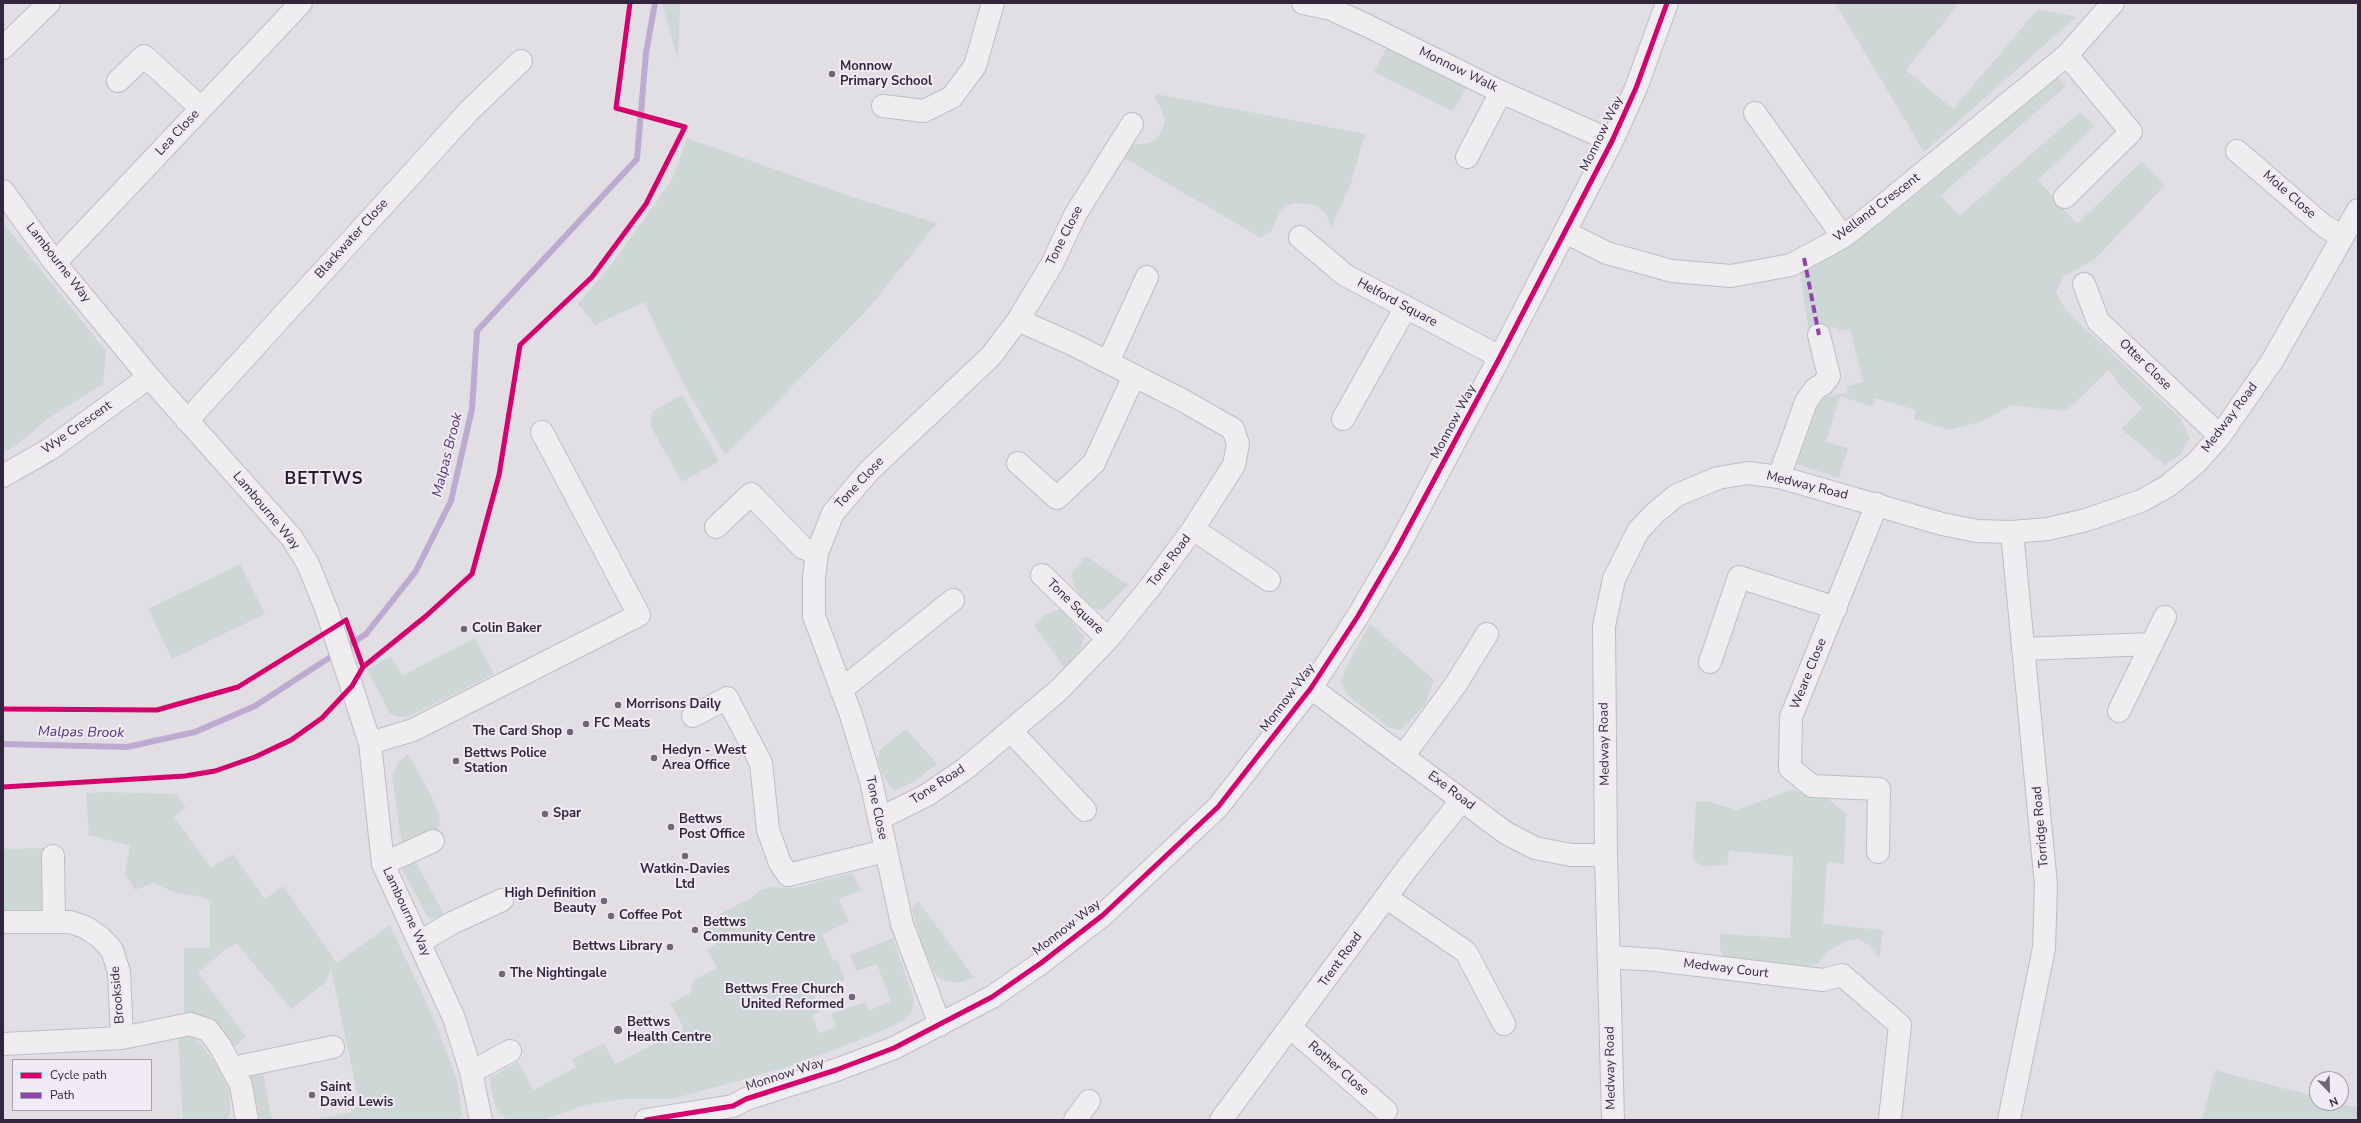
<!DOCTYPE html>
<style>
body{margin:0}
#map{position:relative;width:2361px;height:1123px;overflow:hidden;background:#e2dfe4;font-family:"Nunito Sans",sans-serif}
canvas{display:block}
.frame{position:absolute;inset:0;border:4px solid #34253e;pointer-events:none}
.legend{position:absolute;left:12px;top:1059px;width:140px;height:52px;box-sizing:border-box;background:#f0ebf5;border:1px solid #a59cac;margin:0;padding:5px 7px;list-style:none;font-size:12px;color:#34253e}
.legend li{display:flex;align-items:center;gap:8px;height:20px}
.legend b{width:20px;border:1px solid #a59cac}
.north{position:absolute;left:2309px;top:1071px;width:40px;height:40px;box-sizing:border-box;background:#f0ebf5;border:1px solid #a59cac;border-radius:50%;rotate:157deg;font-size:11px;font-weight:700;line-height:16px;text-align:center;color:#34253e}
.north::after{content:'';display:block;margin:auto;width:14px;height:18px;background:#716678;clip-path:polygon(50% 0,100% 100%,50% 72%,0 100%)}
</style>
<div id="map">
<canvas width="2361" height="1123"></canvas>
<div class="frame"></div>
<ul class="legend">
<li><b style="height:5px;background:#d6006c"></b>Cycle path</li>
<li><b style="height:5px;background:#8e44ad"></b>Path</li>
</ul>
<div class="north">N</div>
</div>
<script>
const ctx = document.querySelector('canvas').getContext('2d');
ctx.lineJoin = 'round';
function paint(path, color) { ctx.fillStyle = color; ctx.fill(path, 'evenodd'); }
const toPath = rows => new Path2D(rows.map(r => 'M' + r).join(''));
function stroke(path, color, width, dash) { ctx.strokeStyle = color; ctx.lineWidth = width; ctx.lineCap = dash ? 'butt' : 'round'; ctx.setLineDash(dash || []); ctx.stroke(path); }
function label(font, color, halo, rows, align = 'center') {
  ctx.font = font + ' "Nunito Sans",sans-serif'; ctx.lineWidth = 4; ctx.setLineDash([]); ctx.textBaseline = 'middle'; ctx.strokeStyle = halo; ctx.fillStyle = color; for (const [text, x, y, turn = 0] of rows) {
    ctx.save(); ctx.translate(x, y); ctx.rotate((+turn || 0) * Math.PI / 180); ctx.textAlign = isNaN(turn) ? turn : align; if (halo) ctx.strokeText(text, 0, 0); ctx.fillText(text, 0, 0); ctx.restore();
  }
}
const green = toPath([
 [662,3,680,3,678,61],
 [1835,3,1959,3,1906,70,1953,109,2038,9,2076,17,1924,152],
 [1388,45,1469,85,1452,111,1374,72],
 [2057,77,2066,86,1941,195,1959,216,2080,112,2095,126,2038,180,2077,224,2142,161,2165,185,2094,260,2064,276,2056,292,2065,309,2180,418,2190,438,2181,454,2165,465,2121,429,2142,408,2123,389,2109,370,2066,411,2012,405,1980,422,1950,430,1914,419,1916,410,1875,398,1873,407,1840,396,1826,442,1848,448,1839,478,1790,462,1818,399,1848,392,1847,386,1863,382,1850,329,1838,331,1837,327,1809,333,1800,272,1818,263,1895,212],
 [1156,94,1365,134,1351,183,1331,228,1326,214,1315,205,1303,203,1291,204,1281,210,1271,231,1261,238,1114,152,1128,145,1148,143,1155,140,1162,131,1165,120,1159,104,1155,100],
 [687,138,855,198,937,223,868,309,725,455,685,387,644,302,595,325,578,304,614,261,672,180],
 [3,223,106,351,103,384,49,418,13,448,3,452],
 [682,395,719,461,682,482,650,425,652,412],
 [1086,556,1128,585,1102,611,1089,606,1074,586,1071,574],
 [240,564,265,614,172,659,148,609],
 [1061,609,1084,636,1082,647,1065,669,1034,625,1045,615],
 [1370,624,1434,680,1424,706,1401,730,1390,728,1348,696,1341,682,1345,669],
 [475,638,494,674,406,718,390,714,367,669,391,656,402,676],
 [906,729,937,764,913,782,894,791,885,779,878,761,880,750],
 [408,754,431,795,439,814,440,824,437,831,410,843,405,843,402,841,400,832,392,776,398,762],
 [1791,790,1828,799,1846,813,1844,864,1827,862,1823,924,1883,930,1879,958,1869,945,1858,939,1844,942,1829,951,1817,964,1808,966,1743,963,1724,959,1720,949,1720,934,1790,938,1793,856,1729,851,1727,865,1700,866,1693,858,1696,802,1706,801,1737,810],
 [110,792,176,794,186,808,174,817,211,868,233,854,265,899,283,886,337,963,390,925,434,1019,457,1080,462,1116,457,1120,310,1120,352,1112,359,1102,331,969,326,982,291,1009,237,944,226,949,198,973,246,1037,233,1048,203,1015,184,1015,184,948,210,948,210,903,203,897,176,893,153,883,135,890,125,874,130,846,89,835,86,793],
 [44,848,43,910,3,911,3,849],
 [416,862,418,866,445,916,429,919,402,869],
 [852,873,861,890,839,899,849,922,822,934,834,961,837,959,845,980,813,992,820,1012,812,1015,819,1033,836,1027,831,1014,866,1002,869,1010,891,1002,877,964,856,971,850,955,893,938,914,1000,913,1010,905,1020,870,1036,788,1067,672,1099,623,1099,585,1105,542,1120,507,1120,496,1109,489,1078,518,1062,534,1090,576,1067,572,1059,604,1043,615,1064,684,1029,670,1003,690,994,693,981,717,968,707,949,716,944,704,922,751,898,760,890,771,887,795,888],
 [918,901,974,977,959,983,944,981,935,974,921,942,912,909],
 [189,1033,201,1044,220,1070,230,1094,230,1113,227,1120,183,1120,178,1037],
 [262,1068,272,1120,260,1120,246,1072],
 [2215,1070,2317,1097,2317,1103,2339,1103,2358,1108,2358,1120,2202,1120]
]);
const stream = toPath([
 [3,744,127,747,195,732,255,706,366,634,416,571,451,501,472,409,477,331,637,159,646,53,655,3]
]);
const minor = toPath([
 [1303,3,1331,9,1368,26,1501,92,1612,141],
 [3,48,49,3],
 [118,81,144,56,201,108],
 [883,106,924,111,952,97,975,66,993,3],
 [1755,113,1843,237],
 [2237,151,2324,226,2342,237],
 [1467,157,1501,92],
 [3,191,55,263,149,377,292,538,308,564,327,611,370,743,383,864,454,1018,471,1072,481,1120],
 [2065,197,2131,132,2067,55],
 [1565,232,1607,253,1672,271,1731,276,1791,265,1843,237,1875,212,2067,55,2113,3],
 [1300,237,1345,275,1500,357],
 [55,263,301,3],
 [2084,284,2098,321,2220,436],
 [1108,362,1147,277],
 [1343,419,1406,307],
 [187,421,469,111,521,61],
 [1018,463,1057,498,1094,463,1134,376],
 [3,476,50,449,149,377],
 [1779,477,1806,402,1815,389,1823,384,1829,376,1819,335],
 [1877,504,1791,717,1790,768,1812,786,1879,789,1878,852],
 [716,527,751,494,803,548,817,553],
 [1193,529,1269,580],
 [1042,575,1108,639],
 [2023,649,2152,644],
 [1710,662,1739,577,1836,608],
 [1311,688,1506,833,1535,848,1571,855,1606,855],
 [841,690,953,600],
 [2119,711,2165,617],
 [693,716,727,698,761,763,768,830,780,863,788,875,885,851],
 [1011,731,1085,810],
 [370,743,413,730,639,615,542,432],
 [1404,755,1456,684,1487,634],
 [879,819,927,795,965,769,1059,690,1108,639,1151,586,1193,529,1234,465,1238,444,1233,429,1182,400,1074,345,1018,320],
 [53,856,54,922],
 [383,864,433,841],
 [1387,898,1466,952,1504,1024],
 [3,922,70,922,85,927,100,937,112,950,119,972,122,1038],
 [420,942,450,924,502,900],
 [1609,957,1656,960,1823,980,1842,975,1900,1025,1890,1119],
 [940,1025,902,924,871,781,851,715,814,616,814,578,817,553,833,513,869,471,991,356,1018,320,1052,264,1075,215,1132,124],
 [1291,1028,1386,1111],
 [3,1044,122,1038,190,1024,208,1030,220,1046,241,1085,247,1120],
 [232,1068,333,1047],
 [471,1072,510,1051],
 [646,1120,733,1106,746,1099,836,1070,894,1048,992,997,1041,963,1103,915,1218,807,1311,688,1358,616,1396,551,1500,357,1612,141,1636,88,1667,3],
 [1075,1120,1089,1101],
 [1221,1120,1409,866,1462,800],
 [1613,1120,1606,855,1604,626,1614,579,1638,531,1655,513,1677,495,1718,478,1748,473,1779,477,1942,524,1977,531,2012,532,2048,529,2086,520,2141,501,2168,486,2197,462,2220,436,2272,361,2358,210],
 [2009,1120,2044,948,2046,885,2012,532]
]);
const quiet = toPath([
 [1804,258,1819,335]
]);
const cycleway = toPath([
 [3,709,157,710,238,687,346,620,363,667],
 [3,787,185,776,215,771,255,757,291,740,322,718,352,686,363,667,426,616,472,574,499,475,520,345,592,277,646,204,685,127,616,108,630,3],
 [646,1120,733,1106,746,1099,836,1070,894,1048,992,997,1041,963,1103,915,1218,807,1311,688,1358,616,1396,551,1500,357,1612,141,1636,88,1667,3]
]);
const markers = [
 [832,74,4,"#716678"],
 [464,629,4,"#716678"],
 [618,705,4,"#716678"],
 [586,724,4,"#716678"],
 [570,732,4,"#716678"],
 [654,758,4,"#716678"],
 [456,761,4,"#716678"],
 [545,814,4,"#716678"],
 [671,827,4,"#716678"],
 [685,856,4,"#716678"],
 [604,901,4,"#716678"],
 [611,916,4,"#716678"],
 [695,930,4,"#716678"],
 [670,947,4,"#716678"],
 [502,974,4,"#716678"],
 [852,997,4,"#716678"],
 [618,1030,5,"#716678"],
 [312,1095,4,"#716678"]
];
const poiNames = [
 ["Monnow",840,67],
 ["Primary School",840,82],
 ["Colin Baker",472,629],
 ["Morrisons Daily",626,705],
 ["FC Meats",594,724],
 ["The Card Shop",562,732,"right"],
 ["Hedyn - West",662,751],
 ["Area Office",662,766],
 ["Bettws Police",464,754],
 ["Station",464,769],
 ["Spar",553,814],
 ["Bettws",679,820],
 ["Post Office",679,835],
 ["Watkin-Davies",685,870,"center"],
 ["Ltd",685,885,"center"],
 ["High Definition",596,894,"right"],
 ["Beauty",596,909,"right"],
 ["Coffee Pot",619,916],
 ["Bettws",703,923],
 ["Community Centre",703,938],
 ["Bettws Library",662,947,"right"],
 ["The Nightingale",510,974],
 ["Bettws Free Church",844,990,"right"],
 ["United Reformed",844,1005,"right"],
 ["Bettws",627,1023],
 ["Health Centre",627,1038],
 ["Saint",320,1088],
 ["David Lewis",320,1103]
];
const streetNames = [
 ["Monnow Walk",1458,70,26],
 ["Lea Close",178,133,-47],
 ["Monnow Way",1602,134,-64],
 ["Mole Close",2289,195,41],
 ["Welland Crescent",1877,208,-37],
 ["Tone Close",1065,236,-63],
 ["Blackwater Close",352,239,-48],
 ["Lambourne Way",58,263,52],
 ["Helford Square",1397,303,28],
 ["Otter Close",2145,365,44],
 ["Medway Road",2230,418,-53],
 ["Monnow Way",1454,422,-62],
 ["Wye Crescent",77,428,-35],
 ["Tone Close",860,483,-47],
 ["Medway Road",1807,486,14],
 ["Lambourne Way",266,511,50],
 ["Tone Road",1170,561,-53],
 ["Tone Square",1075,607,44],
 ["Weare Close",1809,674,-68],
 ["Monnow Way",1288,698,-53],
 ["Medway Road",1605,744,-91],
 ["Tone Road",938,785,-33],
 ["Exe Road",1451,791,37],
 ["Tone Close",876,808,78],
 ["Torridge Road",2041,827,-95],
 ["Lambourne Way",406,912,65],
 ["Monnow Way",1067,928,-38],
 ["Trent Road",1341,960,-54],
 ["Medway Court",1726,969,7],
 ["Brookside",118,995,-95],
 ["Medway Road",1611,1068,-91],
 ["Rother Close",1338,1069,41],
 ["Monnow Way",785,1075,-18]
];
const waterNames = [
 ["Malpas Brook",448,455,-76],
 ["Malpas Brook",81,733,1]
];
const districtNames = [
 ["BETTWS",324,480]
];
paint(green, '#cdd7d6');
stroke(stream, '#beaad1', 6);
stroke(minor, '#bfbcc2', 24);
stroke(minor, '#f0edf1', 22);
stroke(quiet, '#8e44ad', 4, [8, 4]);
stroke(cycleway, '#d6006c', 5);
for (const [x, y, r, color] of markers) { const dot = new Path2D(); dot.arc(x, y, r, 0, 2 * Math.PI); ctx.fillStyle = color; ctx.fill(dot); stroke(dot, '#f0ebf5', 1.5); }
label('bold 13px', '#34253e', '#f0ebf5', poiNames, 'left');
label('13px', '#34253e', '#f0ebf5', streetNames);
label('italic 14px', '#522d73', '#f0ebf5', waterNames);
ctx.letterSpacing = '1px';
label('bold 17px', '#26172e', '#f0ebf5', districtNames);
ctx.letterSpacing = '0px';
</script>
